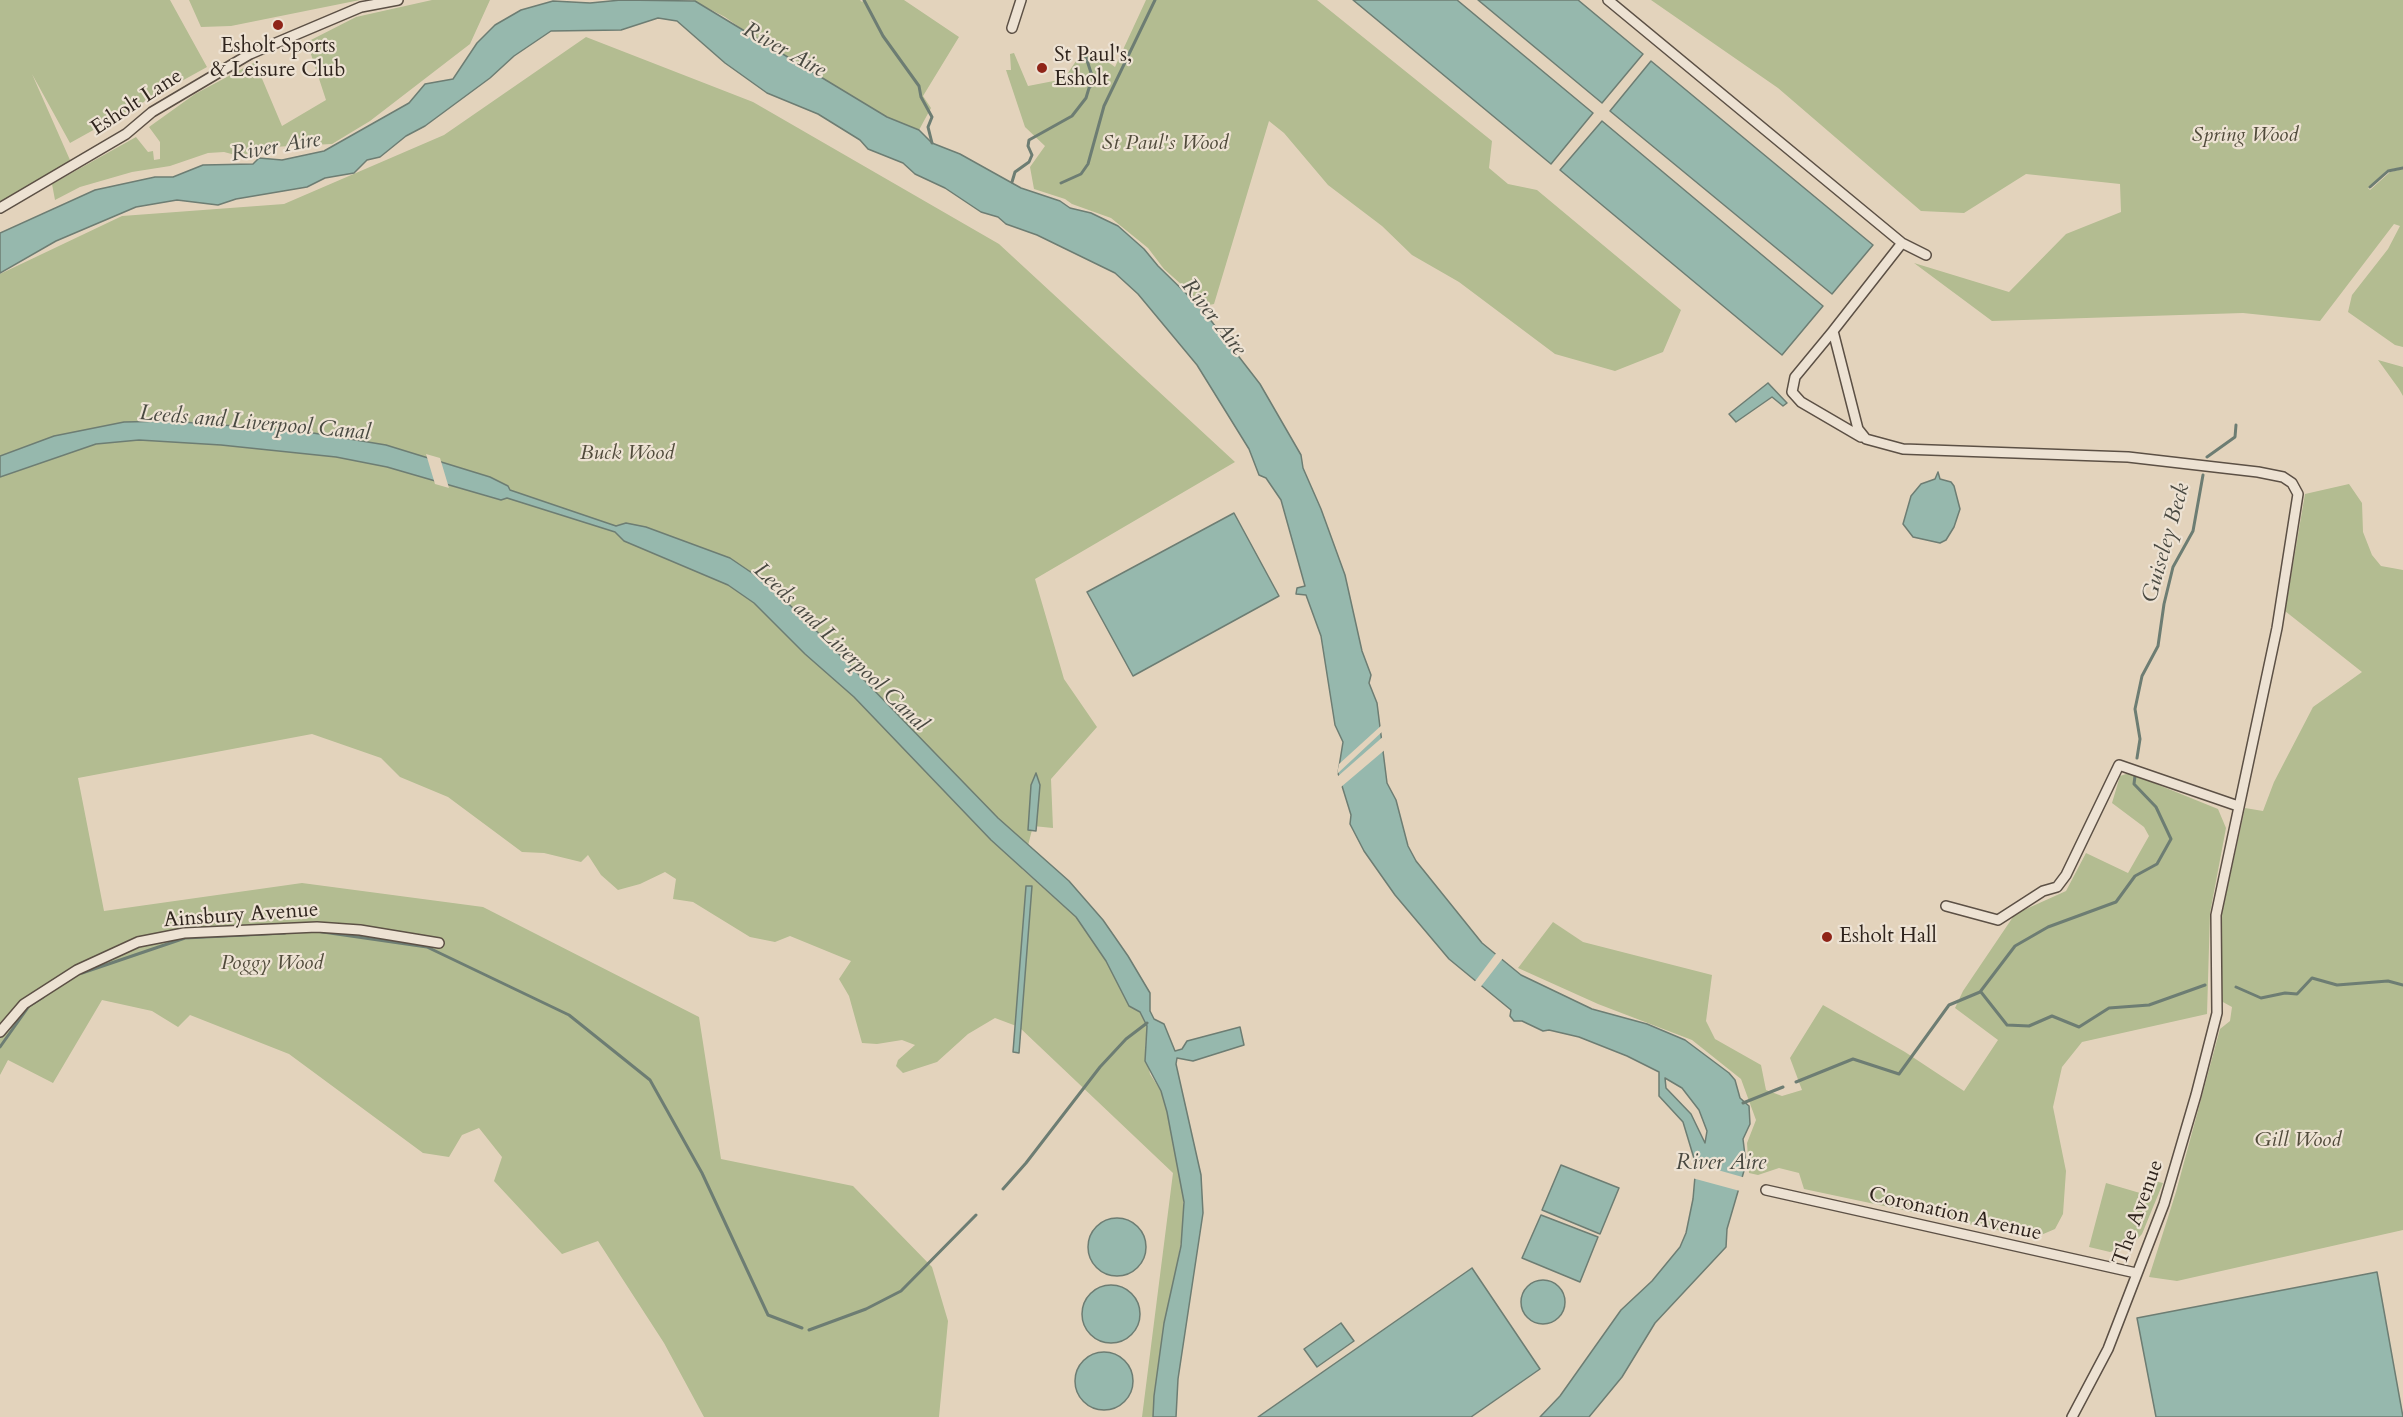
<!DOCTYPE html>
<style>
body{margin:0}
canvas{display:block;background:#e3d3bc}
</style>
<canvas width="2403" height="1417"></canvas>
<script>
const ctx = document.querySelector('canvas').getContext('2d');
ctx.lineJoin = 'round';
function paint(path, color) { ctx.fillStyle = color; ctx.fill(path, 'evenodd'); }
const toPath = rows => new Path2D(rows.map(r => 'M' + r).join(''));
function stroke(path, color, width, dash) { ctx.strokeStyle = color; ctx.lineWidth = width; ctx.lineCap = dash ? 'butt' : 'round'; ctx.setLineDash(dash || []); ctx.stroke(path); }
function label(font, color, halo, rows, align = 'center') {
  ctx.font = font + ' Cardo,serif'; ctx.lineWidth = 4.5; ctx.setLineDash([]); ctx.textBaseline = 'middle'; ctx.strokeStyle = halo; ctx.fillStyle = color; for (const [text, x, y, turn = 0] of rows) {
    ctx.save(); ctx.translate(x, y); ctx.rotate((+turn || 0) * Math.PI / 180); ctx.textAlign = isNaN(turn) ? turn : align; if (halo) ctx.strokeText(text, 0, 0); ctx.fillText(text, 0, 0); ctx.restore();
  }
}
const green = toPath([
 [0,0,170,0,207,67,70,143,32,74,70,160,62,168,0,204],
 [189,0,360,0,231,26,201,27],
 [432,0,490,0,470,44,370,121,332,144,272,147,239,156,224,152,208,153,170,166,132,172,80,187,55,200,52,184,136,137,148,152,153,151,154,160,160,159,160,142,149,127,195,94,255,62,282,126,326,100,307,42,356,17],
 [692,0,860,0,862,2,864,0,904,0,959,37,923,96,931,108,919,130,887,117,756,39,725,17],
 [1146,0,1317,0,1492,141,1489,168,1508,184,1537,190,1681,310,1663,352,1615,371,1555,354,1459,282,1412,255,1382,226,1328,185,1284,133,1269,121,1214,304,1204,306,1191,298,1182,285,1164,269,1148,248,1111,218,1072,204,1065,199,1034,189,1030,167,1045,146,1025,127,1006,70,1011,70,1010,54,1014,53,1028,86,1064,79,1086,46,1115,67],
 [1651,0,2403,0,2403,167,2387,170,2368,188,2370,190,2390,172,2403,169,2403,347,2395,345,2348,312,2352,295,2388,249,2400,226,2394,224,2320,321,2243,313,1992,321,1914,263,2009,292,2066,234,2121,212,2120,184,2026,174,1964,213,1921,211,1778,88],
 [586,37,753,102,999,244,1235,462,1035,579,1064,679,1097,727,1051,779,1053,828,1033,826,1022,869,1076,917,1106,961,1129,1006,1140,1012,1147,1026,1145,1050,1150,1074,1161,1091,1167,1112,1183,1190,1183,1230,1154,1396,1153,1417,1142,1417,1173,1173,1019,1027,995,1018,968,1034,937,1062,903,1073,896,1066,898,1060,915,1045,902,1040,877,1044,862,1043,849,996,839,979,851,961,790,936,775,942,750,937,693,902,673,899,676,879,665,872,640,884,618,890,601,875,588,855,581,862,544,853,522,852,448,797,400,777,381,758,312,734,78,778,104,911,302,883,483,907,699,1017,721,1159,853,1186,932,1267,948,1321,939,1417,704,1417,664,1343,598,1241,562,1254,494,1181,502,1157,479,1128,462,1135,449,1157,423,1153,289,1054,190,1015,178,1027,152,1011,102,1000,53,1083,8,1060,0,1075,0,274,122,216,284,204,444,135],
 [2378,360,2403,367,2403,396,2399,389],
 [2349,484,2362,503,2363,532,2372,555,2381,566,2403,570,2403,1230,2177,1281,2149,1277,2176,1192,2220,1029,2230,1021,2232,1007,2221,1001,2222,913,2245,808,2263,811,2274,782,2313,707,2362,672,2285,611,2305,494],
 [2129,773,2218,809,2226,828,2210,913,2207,1014,2082,1042,2062,1067,2053,1107,2066,1171,2063,1214,2055,1229,2041,1235,2016,1234,1804,1189,1799,1173,1779,1168,1758,1175,1749,1173,1747,1143,1756,1120,1741,1079,1692,1040,1598,1004,1518,968,1553,922,1583,942,1712,975,1706,1021,1715,1039,1761,1065,1766,1090,1782,1096,1802,1090,1790,1058,1823,1005,1905,1052,1964,1091,1998,1040,1955,1008,1963,991,2015,914,2066,891,2086,853,2128,873,2149,836,2144,827,2112,803,2120,776],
 [2146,1179,2163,1183,2142,1234,2132,1245,2110,1252,2089,1247,2106,1183,2140,1193]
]);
const water = toPath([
 [621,0,695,1,887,117,919,130,932,143,960,154,1021,188,1060,201,1070,208,1091,213,1118,226,1144,249,1158,266,1202,309,1260,384,1301,455,1303,468,1321,509,1345,575,1362,651,1371,675,1369,683,1377,703,1387,783,1396,800,1408,846,1416,861,1482,943,1521,975,1592,1009,1647,1024,1685,1040,1729,1073,1735,1080,1740,1098,1749,1106,1750,1124,1743,1139,1746,1164,1727,1229,1726,1247,1655,1323,1622,1377,1589,1417,1540,1417,1560,1396,1621,1310,1652,1281,1680,1247,1686,1233,1693,1199,1696,1165,1683,1122,1659,1096,1659,1072,1627,1056,1579,1037,1549,1030,1543,1031,1522,1021,1514,1021,1510,1016,1511,1010,1449,959,1395,895,1364,851,1350,824,1351,815,1338,773,1343,742,1335,725,1321,636,1306,595,1296,594,1297,588,1305,586,1281,500,1266,478,1259,475,1249,449,1197,365,1138,294,1115,273,1037,235,1006,224,998,217,981,212,945,188,915,174,903,163,868,149,860,140,818,114,767,93,725,63,677,21,658,18,621,30,551,31,514,56,490,78,425,126,406,136,380,157,367,160,354,173,325,178,307,187,236,199,218,205,177,200,136,207,56,241,0,273,0,233,95,190,155,177,173,177,203,165,253,164,259,158,282,160,324,151,409,103,425,84,453,79,477,43,495,25,521,10,553,1,590,3,621,0],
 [1665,1078,1682,1088,1699,1110,1707,1131,1705,1143,1691,1114,1666,1088,1665,1078],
 [1353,0,1457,0,1593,113,1551,164,1353,0],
 [1478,0,1578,0,1643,54,1602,103,1478,0],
 [1651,61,1873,245,1832,294,1610,111,1651,61],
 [1602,121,1823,306,1782,355,1560,170,1602,121],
 [1768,383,1787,403,1783,406,1772,397,1736,422,1729,414,1768,383],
 [169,421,301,431,386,445,490,477,508,486,510,490,616,526,626,523,646,527,730,558,758,577,802,616,998,818,1069,881,1103,920,1128,956,1150,993,1150,1011,1154,1019,1164,1024,1175,1051,1182,1049,1187,1041,1240,1027,1244,1045,1193,1061,1177,1058,1176,1064,1201,1175,1203,1213,1178,1379,1176,1417,1153,1417,1154,1396,1164,1323,1181,1246,1184,1202,1167,1112,1161,1091,1145,1061,1147,1026,1140,1012,1129,1006,1106,961,1076,917,991,840,854,697,805,654,754,603,728,585,624,541,615,532,507,498,501,500,387,467,336,457,221,445,139,440,96,444,0,477,0,456,54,436,124,422,169,421],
 [1938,472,1940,479,1951,482,1954,486,1960,509,1954,527,1946,540,1940,543,1913,537,1903,524,1911,496,1921,484,1935,479,1938,472],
 [1234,513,1279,596,1133,676,1087,592,1234,513],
 [1036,773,1040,785,1036,831,1028,830,1031,785,1036,773],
 [1026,886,1032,886,1019,1053,1013,1052,1026,886],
 [1561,1165,1619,1188,1600,1234,1542,1210,1561,1165],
 [1541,1215,1598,1237,1580,1282,1522,1258,1541,1215],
 '1088 1247a29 29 0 1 1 58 0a29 29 0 1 1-58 0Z',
 [1472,1268,1540,1369,1471,1417,1258,1417,1472,1268],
 [2377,1272,2403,1417,2156,1417,2137,1318,2377,1272],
 '1521 1302a22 22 0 1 1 44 0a22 22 0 1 1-44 0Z',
 '1082 1314a29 29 0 1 1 58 0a29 29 0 1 1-58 0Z',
 [1341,1323,1354,1341,1317,1367,1304,1349,1341,1323],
 '1075 1381a29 29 0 1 1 58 0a29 29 0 1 1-58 0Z'
]);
const pier = toPath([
 [426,454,440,458,449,488,435,484],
 [1383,724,1384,730,1337,774,1339,764],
 [1385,735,1387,748,1341,787,1337,777],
 [1497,952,1503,958,1479,989,1473,984],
 [1693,1163,1746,1178,1740,1191,1692,1178]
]);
const stream = toPath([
 [864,0,883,36,919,86,921,97,932,117,928,127,932,143],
 [1012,182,1015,172,1029,162,1032,155,1028,146,1029,140,1072,116,1086,98,1089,88,1098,80,1093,79,1084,51],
 [1061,183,1081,174,1088,164,1104,106,1155,0],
 [2370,187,2388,171,2403,168],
 [2207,457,2235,437,2236,425],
 [2137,758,2140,739,2135,709,2142,676,2158,646,2164,604,2173,567,2193,531,2203,475],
 [316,931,427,947,569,1015,650,1080,702,1173,768,1315,802,1328],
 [82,973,185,938,285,933],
 [2236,987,2261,998,2285,993,2297,994,2312,978,2337,985,2388,981,2403,985],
 [1981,992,2007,1025,2029,1026,2052,1016,2079,1027,2109,1008,2149,1005,2205,985],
 [0,1047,29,1006,43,997],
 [1796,1082,1853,1059,1899,1074,1949,1005,1980,992,2015,946,2048,927,2116,902,2135,876,2157,864,2171,839,2156,807,2134,784,2135,776],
 [1743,1103,1783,1087],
 [1003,1189,1026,1163,1100,1067,1126,1039,1147,1023],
 [809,1330,866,1309,901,1291,976,1215]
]);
const minor = toPath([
 [1608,0,1902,243,1926,255],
 [1012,28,1021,0],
 [0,208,126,134,152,112,250,54,361,7,398,0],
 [1902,243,1833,331,1858,429,1866,439,1903,449,2128,457,2258,472,2283,477,2292,483,2298,494,2277,628,2216,915,2217,1013,2196,1095,2164,1204,2108,1349,2072,1417],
 [1833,331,1795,377,1792,392,1801,402,1861,437],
 [1946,906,1998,920,2043,891,2057,887,2066,875,2119,765,2238,806],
 [0,1032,24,1004,77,970,138,942,184,933,317,927,360,930,439,943],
 [1766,1190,2136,1273]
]);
const markers = [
 [278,25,6,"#8f2418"],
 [1042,68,6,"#8f2418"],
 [1827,937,6,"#8f2418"]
];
const poiNames = [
 ["Esholt Sports",278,47,"center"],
 ["& Leisure Club",278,71,"center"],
 ["St Paul's,",1054,56],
 ["Esholt",1054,80],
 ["Esholt Hall",1839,937]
];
const streetNames = [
 ["Esholt Lane",137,103,-33],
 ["Ainsbury Avenue",241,916,-4],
 ["The Avenue",2139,1213,-70],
 ["Coronation Avenue",1955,1215,13]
];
const parkNames = [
 ["Spring Wood",2245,136],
 ["St Paul's Wood",1165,144],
 ["Buck Wood",627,454],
 ["Poggy Wood",272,964],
 ["Gill Wood",2298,1141]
];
const waterNames = [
 ["River Aire",784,51,29],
 ["River Aire",276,148,-10],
 ["River Aire",1213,318,52],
 ["Leeds and Liverpool Canal",255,424,5],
 ["Guiseley Beck",2167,543,-74],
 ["Leeds and Liverpool Canal",840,648,44],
 ["River Aire",1721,1164]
];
paint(green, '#b3bc91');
paint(water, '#96b8ad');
stroke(water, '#6d7d73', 1.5);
paint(pier, '#e3d3bc');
stroke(stream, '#6d7d73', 3);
stroke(minor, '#5c5045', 12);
stroke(minor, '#ede2d3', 9);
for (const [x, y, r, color] of markers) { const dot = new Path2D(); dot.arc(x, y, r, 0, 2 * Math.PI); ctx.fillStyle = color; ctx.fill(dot); stroke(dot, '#ede2d3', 2); }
label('21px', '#2f241d', '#ede2d3', poiNames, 'left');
label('21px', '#2f241d', '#ede2d3', streetNames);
label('italic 21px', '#504a3a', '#ede2d3', parkNames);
label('italic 22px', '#494941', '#ede2d3', waterNames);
</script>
